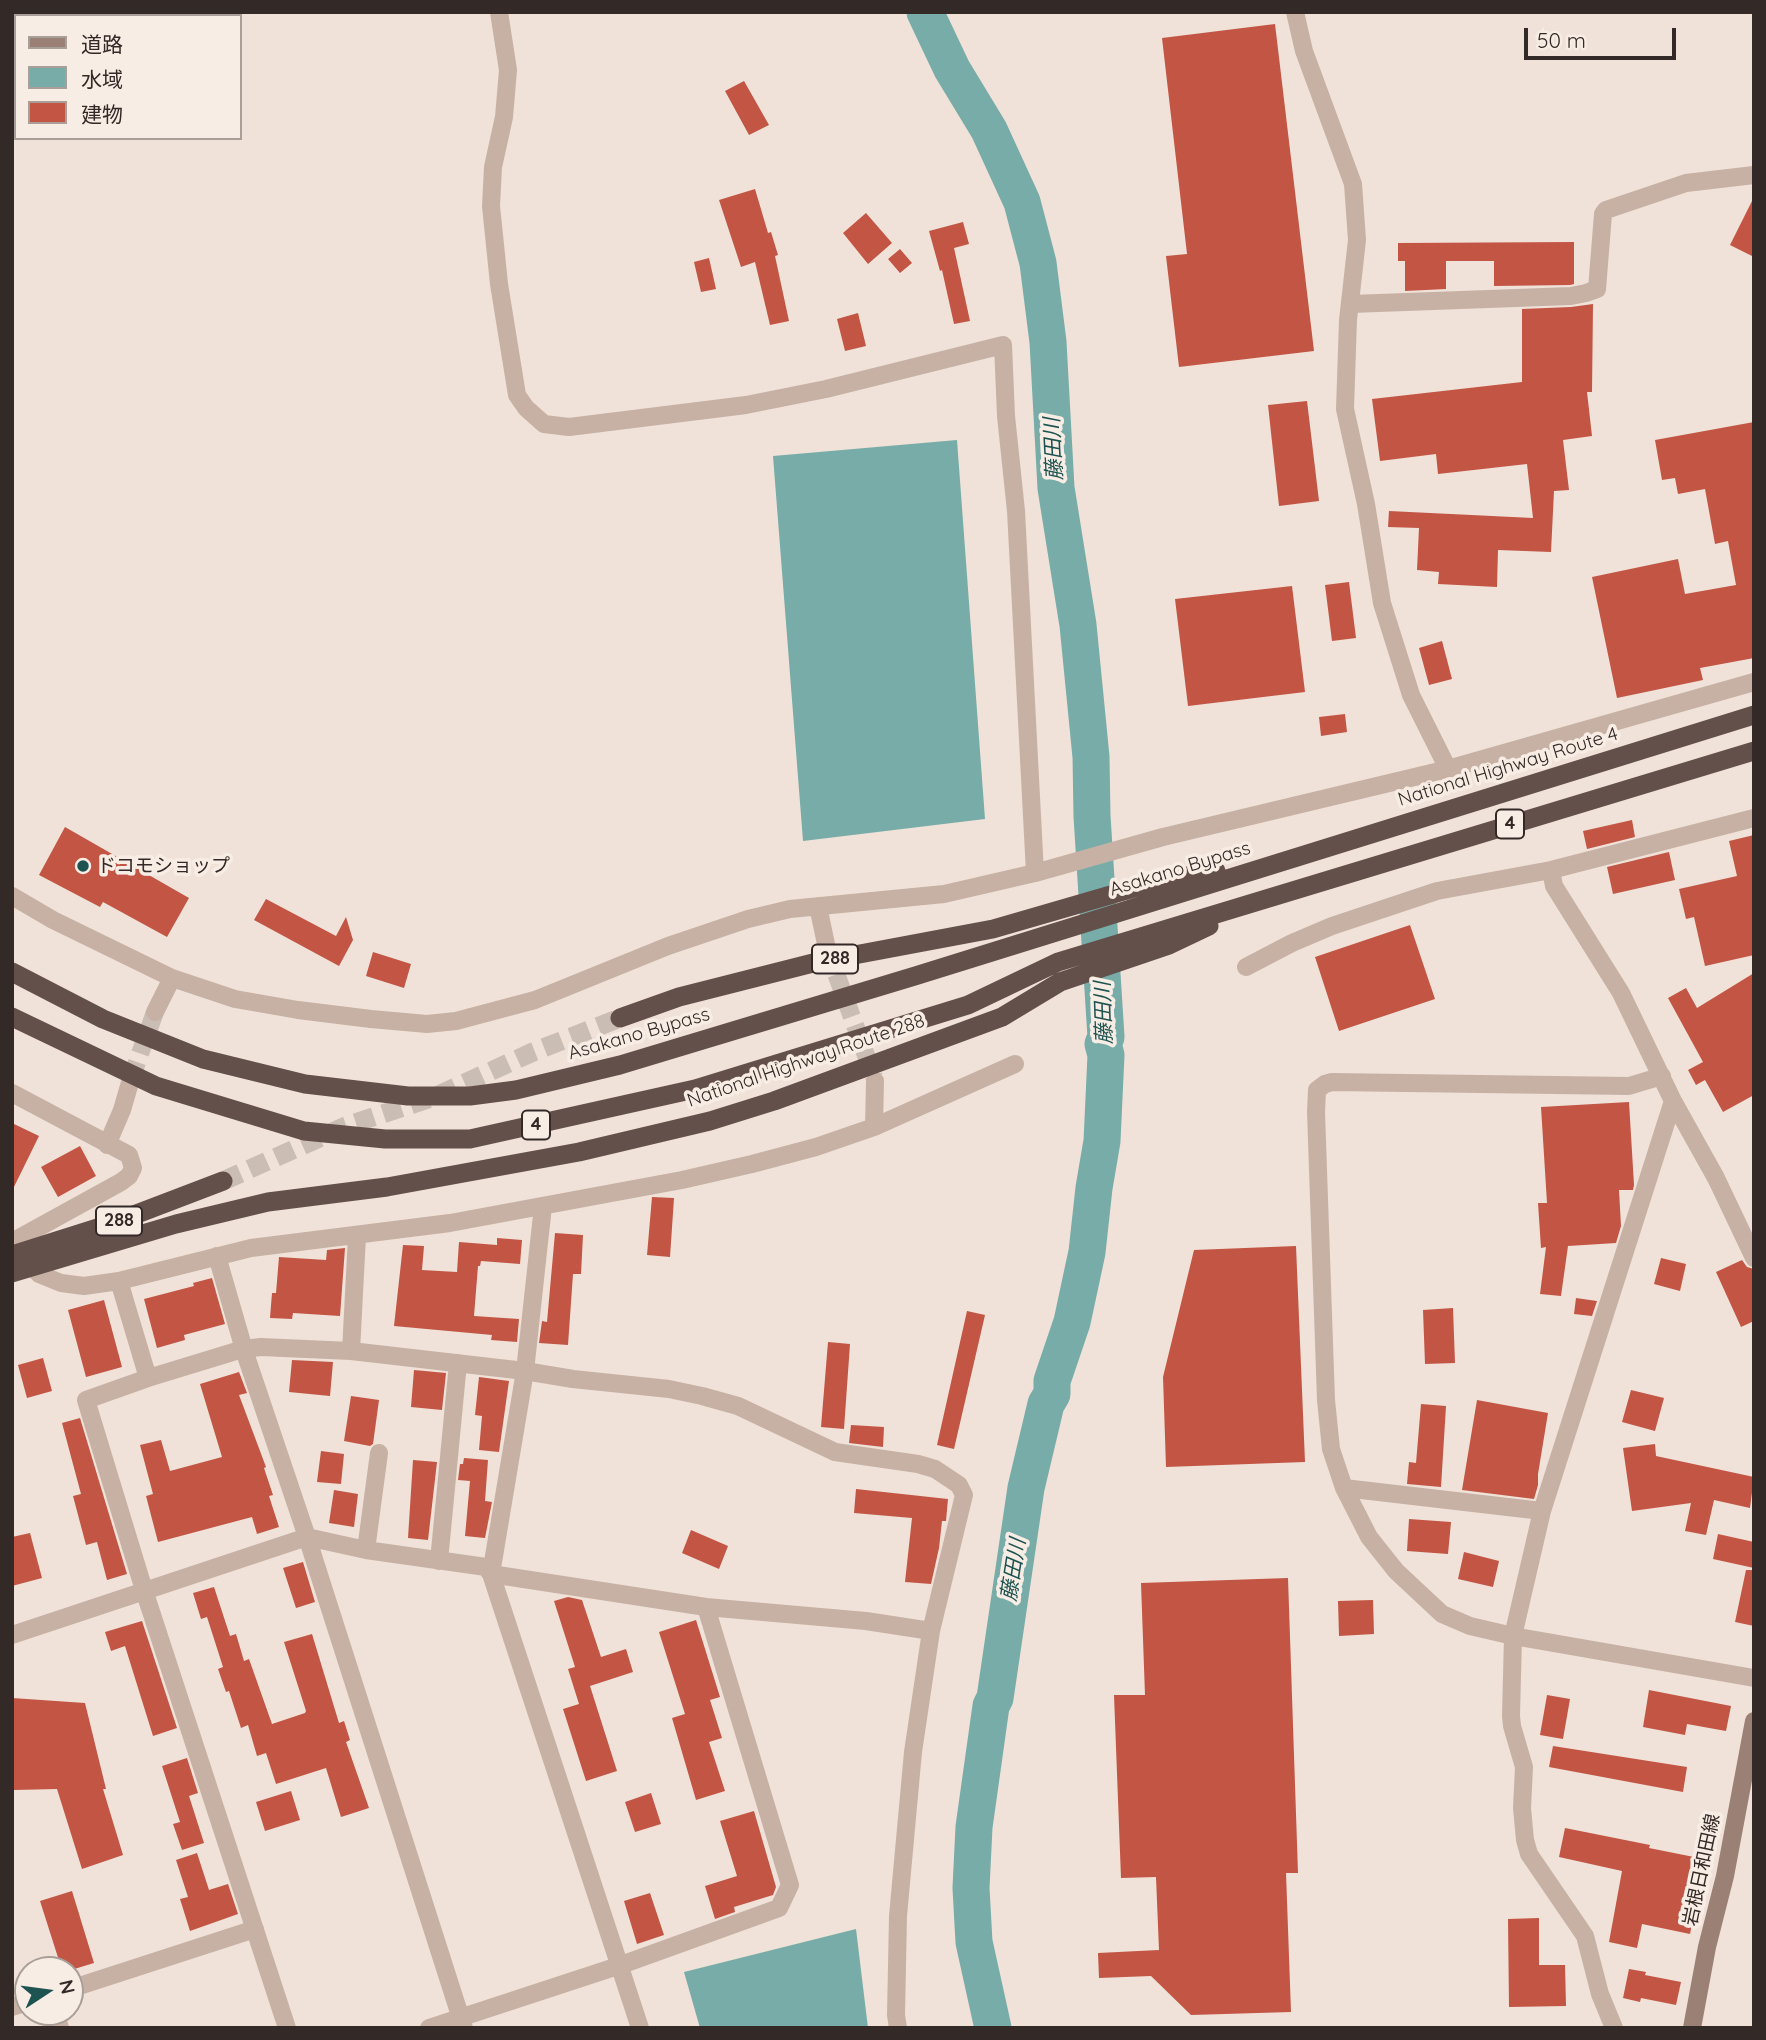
<!DOCTYPE html>
<meta charset="utf-8">
<style>
body{margin:0}
#map{position:relative;width:1766px;height:2040px;overflow:hidden;background:#f0e2d8;font-family:Quicksand,"Noto Sans JP",sans-serif}
canvas{display:block}
.frame{position:absolute;inset:0;border:14px solid #332926;pointer-events:none}
.legend{position:absolute;left:14px;top:14px;width:228px;height:126px;box-sizing:border-box;background:#f8ede4;border:2px solid #a99f98;margin:0;padding:9px 12px;list-style:none;font-size:21px;color:#332926}
.legend li{display:flex;align-items:center;gap:14px;height:35px}
.legend b{width:35px;border:2px solid #a99f98}
.north{position:absolute;left:14px;top:1956px;width:70px;height:70px;box-sizing:border-box;background:#f8ede4;border:2px solid #a99f98;border-radius:50%;rotate:77deg;font-size:19px;font-weight:700;line-height:28px;text-align:center;color:#332926}
.north::after{content:'';display:block;margin:auto;width:24px;height:32px;background:#1d5351;clip-path:polygon(50% 0,100% 100%,50% 72%,0 100%)}
.scale{position:absolute;left:1524px;top:28px;width:152px;height:32px;box-sizing:border-box;border:4px solid #332926;border-top:0;padding-left:9px;font-size:21px;line-height:24px;white-space:nowrap;color:#332926;-webkit-text-stroke:5px #f8ede4;paint-order:stroke}
</style>
<div id="map">
<canvas width="1766" height="2040"></canvas>
<div class="frame"></div>
<ul class="legend">
<li><b style="height:9px;background:#9b8076"></b>道路</li>
<li><b style="height:19px;background:#78aca8"></b>水域</li>
<li><b style="height:19px;background:#c25544"></b>建物</li>
</ul>
<div class="north">N</div>
<div class="scale">50 m</div>
</div>
<script>
const ctx = document.querySelector('canvas').getContext('2d');
ctx.lineJoin = 'round';
function paint(path, color) { ctx.fillStyle = color; ctx.fill(path, 'evenodd'); }
const toPath = rows => new Path2D(rows.map(r => 'M' + r).join(''));
function stroke(path, color, width, dash) { ctx.strokeStyle = color; ctx.lineWidth = width; ctx.lineCap = dash ? 'butt' : 'round'; ctx.setLineDash(dash || []); ctx.stroke(path); }
function label(font, color, halo, rows, align = 'center') {
  ctx.font = font + ' Quicksand,"Noto Sans JP",sans-serif'; ctx.lineWidth = 7; ctx.setLineDash([]); ctx.textBaseline = 'middle'; ctx.strokeStyle = halo; ctx.fillStyle = color; for (const [text, x, y, turn = 0] of rows) {
    ctx.save(); ctx.translate(x, y); ctx.rotate((+turn || 0) * Math.PI / 180); ctx.textAlign = isNaN(turn) ? turn : align; if (halo) ctx.strokeText(text, 0, 0); ctx.fillText(text, 0, 0); ctx.restore();
  }
}
const water = toPath([
 [957,440,985,819,803,841,773,456],
 [856,1929,868,2028,700,2028,684,1972]
]);
const river = toPath([
 [925,12,952,69,989,130,1022,202,1038,263,1048,342,1056,488,1078,625,1091,757,1092,816,1106,1037,1103,1044,1106,1055,1102,1141,1094,1188,1087,1252,1072,1322,1052,1381,1052,1394,1046,1404,1026,1488,995,1698,991,1706,974,1827,971,1888,974,1942,993,2028]
]);
const building = toPath([
 [1275,24,1314,351,1179,367,1166,256,1187,254,1162,38],
 [744,81,769,125,749,135,725,91],
 [755,189,768,233,771,232,778,255,775,256,789,321,770,325,755,262,741,267,719,200],
 [1754,197,1754,257,1730,245],
 [866,213,892,243,868,264,843,233],
 [963,222,969,244,954,248,970,321,954,324,942,270,940,271,929,231],
 [1574,242,1574,284,1570,285,1494,286,1494,261,1446,261,1446,289,1405,291,1405,261,1398,261,1398,243],
 [900,249,912,263,900,273,888,259],
 [709,258,716,289,701,292,694,262],
 [1593,304,1592,392,1587,392,1592,436,1563,440,1569,490,1554,491,1551,552,1498,550,1497,587,1438,584,1439,572,1417,570,1419,528,1388,527,1389,511,1533,518,1527,464,1438,474,1436,454,1380,461,1372,399,1522,382,1522,309,1571,307],
 [858,313,866,346,845,351,837,319],
 [1307,401,1319,501,1279,506,1268,405],
 [1754,422,1754,658,1700,668,1703,680,1617,698,1592,577,1678,559,1685,594,1736,585,1728,541,1715,544,1705,489,1678,494,1675,478,1662,480,1655,440],
 [1349,582,1356,638,1332,641,1325,585],
 [1292,586,1305,692,1188,706,1175,599],
 [1442,641,1452,679,1429,685,1419,648],
 [1345,714,1347,732,1321,736,1319,717],
 [1632,820,1635,837,1587,849,1583,831],
 [65,827,189,898,167,937,103,902,100,907,39,875],
 [1754,835,1754,955,1705,966,1694,917,1686,919,1679,889,1737,876,1729,841],
 [1669,852,1675,880,1613,894,1607,867],
 [266,899,336,936,346,917,353,940,339,966,254,920],
 [1410,925,1435,999,1339,1031,1315,957],
 [373,952,411,964,404,988,366,976],
 [1754,973,1754,1095,1723,1112,1705,1080,1696,1085,1688,1070,1703,1062,1668,998,1686,988,1697,1008],
 [1629,1102,1634,1185,1633,1190,1619,1190,1621,1226,1616,1243,1568,1246,1561,1296,1540,1294,1546,1247,1541,1248,1538,1203,1547,1203,1541,1107],
 [12,1123,39,1136,12,1191],
 [80,1146,96,1176,58,1197,41,1167],
 [652,1197,674,1198,670,1257,647,1255],
 [555,1233,583,1235,581,1274,573,1274,568,1345,539,1343,542,1321,547,1322],
 [497,1238,522,1240,520,1264,481,1261,480,1266,478,1266,474,1316,519,1319,517,1342,491,1340,492,1335,394,1326,403,1245,424,1246,422,1270,457,1272,459,1242,497,1245],
 [1296,1246,1305,1462,1166,1467,1163,1377,1194,1250],
 [345,1248,340,1316,293,1313,292,1319,270,1318,272,1293,276,1293,279,1257,326,1260,327,1250],
 [1661,1258,1686,1264,1680,1291,1654,1284],
 [1742,1260,1747,1267,1754,1269,1754,1321,1741,1327,1716,1272],
 [212,1278,225,1324,184,1335,185,1340,157,1348,144,1299,194,1286,193,1283],
 [1576,1298,1597,1301,1592,1316,1574,1314],
 [104,1300,122,1367,86,1377,68,1310],
 [1453,1308,1455,1363,1425,1364,1423,1310],
 [967,1311,985,1315,954,1449,937,1445],
 [828,1342,850,1344,844,1429,821,1427],
 [43,1358,52,1391,27,1398,18,1365],
 [292,1360,333,1362,330,1396,289,1392],
 [414,1370,446,1373,442,1410,411,1407],
 [239,1372,247,1393,239,1395,266,1467,264,1468,273,1495,269,1496,279,1527,257,1534,252,1517,158,1542,146,1496,153,1494,140,1445,161,1440,170,1471,222,1457,200,1384],
 [479,1377,509,1381,499,1452,479,1450,482,1416,475,1415],
 [1631,1390,1664,1398,1655,1431,1622,1422],
 [351,1396,379,1400,373,1444,370,1446,344,1441],
 [1477,1400,1548,1413,1538,1474,1538,1485,1534,1499,1462,1490],
 [1421,1404,1446,1406,1441,1487,1407,1484,1409,1462,1416,1463],
 [80,1418,127,1574,107,1580,97,1542,86,1545,73,1496,81,1494,62,1423],
 [851,1425,884,1427,883,1447,849,1443],
 [1655,1444,1656,1456,1754,1477,1750,1508,1714,1500,1706,1535,1685,1531,1691,1503,1632,1511,1623,1448],
 [321,1451,344,1454,341,1484,317,1482],
 [464,1458,488,1460,485,1501,492,1502,485,1538,465,1536,470,1481,458,1480,460,1464,463,1464],
 [413,1460,437,1462,428,1540,408,1538],
 [856,1489,948,1499,946,1521,942,1521,939,1548,931,1584,905,1582,912,1518,854,1513],
 [334,1490,358,1494,354,1527,329,1523],
 [1409,1519,1451,1522,1448,1554,1407,1551],
 [691,1530,728,1546,719,1569,682,1553],
 [30,1533,42,1578,12,1586,12,1537],
 [1718,1534,1754,1542,1754,1568,1713,1559],
 [1464,1552,1499,1561,1493,1587,1458,1579],
 [303,1562,315,1602,296,1608,283,1568],
 [1746,1570,1754,1570,1754,1626,1735,1622],
 [1288,1578,1298,1873,1286,1873,1291,2012,1191,2015,1151,1976,1099,1978,1098,1953,1159,1950,1156,1877,1121,1878,1114,1695,1145,1695,1141,1583],
 [214,1587,230,1636,236,1634,244,1661,249,1659,272,1724,305,1713,306,1711,284,1642,312,1634,339,1723,344,1721,350,1740,346,1742,369,1808,341,1817,326,1768,276,1784,266,1753,257,1756,248,1725,241,1728,229,1691,226,1692,218,1669,223,1667,207,1617,201,1619,193,1593],
 [568,1597,582,1600,601,1657,626,1649,633,1672,590,1686,617,1771,586,1781,563,1709,579,1704,568,1669,575,1667,554,1601],
 [1373,1600,1374,1634,1339,1636,1338,1601],
 [696,1620,720,1697,710,1700,722,1738,709,1742,725,1791,696,1800,672,1718,685,1714,659,1632],
 [142,1621,177,1728,153,1736,125,1646,111,1651,105,1632],
 [1649,1690,1731,1706,1726,1731,1687,1724,1685,1735,1643,1727],
 [1547,1695,1570,1699,1563,1739,1540,1735],
 [12,1698,85,1703,106,1789,103,1789,123,1855,82,1869,57,1789,14,1790],
 [1553,1746,1687,1767,1683,1792,1549,1767],
 [187,1758,198,1793,189,1796,204,1843,182,1850,173,1824,180,1822,162,1766],
 [291,1791,300,1820,265,1831,256,1802],
 [651,1793,661,1824,635,1832,625,1802],
 [754,1811,776,1887,773,1895,734,1907,735,1912,715,1919,705,1886,737,1876,720,1821],
 [1565,1828,1650,1845,1649,1848,1699,1858,1691,1902,1696,1903,1690,1934,1642,1924,1637,1948,1609,1942,1622,1871,1559,1857],
 [197,1853,209,1890,228,1884,238,1914,190,1931,180,1899,188,1897,176,1860],
 [72,1891,94,1963,71,1970,62,1970,40,1901],
 [650,1893,664,1935,637,1944,624,1901],
 [1539,1918,1539,1965,1565,1965,1566,2006,1509,2007,1508,1919],
 [1629,1969,1646,1972,1645,1975,1681,1982,1676,2005,1641,1998,1640,2002,1623,1998]
]);
const minorTunnel = toPath([
 [827,949,874,1077],
 [131,1079,155,1012]
]);
const trunkTunnel = toPath([
 [223,1181,346,1126,434,1097,533,1052,620,1018]
]);
const minor = toPath([
 [499,12,508,70,504,117,493,167,491,206,499,284,517,395,526,408,544,424,569,427,746,405,826,389,1003,345,1006,416,1016,511,1035,873],
 [1351,304,1571,296,1586,293,1597,289,1603,214,1606,210,1686,183,1754,175],
 [1551,870,1554,886,1621,993,1673,1101,1716,1178,1754,1258],
 [12,896,53,920,172,978,235,999,298,1010,371,1019,427,1024,456,1021,535,1000,668,946,748,919,790,909,944,894,1035,873,1163,837,1448,769,1754,682],
 [818,906,827,949],
 [1246,967,1292,943,1332,926,1437,891,1551,870,1754,818],
 [155,1012,172,978],
 [1662,1076,1629,1086,1332,1082,1325,1084,1317,1090,1316,1112,1326,1400,1331,1449,1344,1488,1369,1537,1396,1571,1442,1614,1470,1626,1513,1636,1754,1678],
 [12,1093,129,1155,133,1168,129,1176,121,1182,12,1242],
 [874,1127,875,1081],
 [107,1145,122,1110,131,1079],
 [543,1206,525,1371,491,1574,640,2028],
 [217,1256,245,1353,307,1537,464,2028],
 [32,1267,39,1274,61,1283,84,1286,119,1281,251,1248,450,1223,682,1180,752,1164,816,1147,874,1127,1015,1064],
 [119,1281,148,1378],
 [351,1351,357,1236],
 [1344,1488,1542,1511],
 [366,1550,379,1453],
 [439,1561,458,1363],
 [12,1635,307,1537,366,1550,486,1567,491,1574,706,1607,866,1621,931,1631],
 [70,1989,255,1929],
 [12,2007,28,2002],
 [55,2012,60,2028],
 [287,2028,144,1590,86,1400,148,1378,243,1349,261,1347,351,1351,525,1371,573,1379,669,1389,702,1396,738,1406,835,1452,918,1464,935,1469,959,1485,964,1495,931,1631,913,1752,898,1916,896,2015,898,2028],
 [429,2028,621,1965,779,1908,790,1885,706,1607],
 [1614,2028,1600,1994,1585,1936,1529,1854,1525,1840,1522,1808,1524,1767,1512,1726,1511,1716,1513,1636,1542,1511,1673,1101]
]);
const tertiary = toPath([
 [1295,12,1304,51,1353,184,1357,240,1348,320,1345,409,1366,504,1382,603,1411,695,1448,769]
]);
const secondary = toPath([
 [1692,2028,1707,1947,1725,1876,1754,1721]
]);
const trunk = toPath([
 [12,972,103,1019,203,1059,305,1084,408,1096,470,1096,516,1090,620,1065,915,976,1754,715],
 [12,1017,156,1086,304,1131,385,1139,470,1139,695,1089,968,1005,1058,962,1754,751],
 [620,1018,679,997,817,962,993,929,1162,880,1216,871],
 [12,1255,113,1223,223,1181],
 [12,1273,176,1224,268,1202,387,1187,579,1152,710,1121,774,1101,1002,1017,1060,982,1169,945,1209,926]
]);
const markers = [
 [83,866,7,"#1d5351"]
];
const shields = [
 [1510,824,28],
 [835,959,46],
 [536,1125,28],
 [119,1221,46]
];
const shieldNames = [
 ["4",1510,824],
 ["288",835,959],
 ["4",536,1125],
 ["288",119,1221]
];
const streetNames = [
 ["National Highway Route 4",1508,767,-17],
 ["Asakano Bypass",1180,869,-17],
 ["Asakano Bypass",639,1034,-16],
 ["National Highway Route 288",806,1061,-19],
 ["岩根日和田線",1702,1870,-78]
];
const poiNames = [
 ["ドコモショップ",97,866]
];
const waterNames = [
 ["藤田川",1054,449,-93],
 ["藤田川",1104,1013,-92],
 ["藤田川",1014,1570,-81]
];
paint(water, '#78aca8');
stroke(river, '#78aca8', 37);
paint(building, '#c25544');
stroke(minorTunnel, '#cabdb4', 18, [18, 9]);
stroke(trunkTunnel, '#cabdb4', 19, [19, 10]);
stroke(minor, '#c7b1a5', 18);
stroke(tertiary, '#c7b1a5', 18);
stroke(secondary, '#9b8076', 18);
stroke(trunk, '#64504a', 19);
for (const [x, y, r, color] of markers) { const dot = new Path2D(); dot.arc(x, y, r, 0, 2 * Math.PI); ctx.fillStyle = color; ctx.fill(dot); stroke(dot, '#f8ede4', 2.5); }
for (const [x, y, w] of shields) { const box = new Path2D(); box.roundRect(x - w / 2, y - 14.5, w, 29, 5); ctx.fillStyle = '#f8ede4'; ctx.fill(box); stroke(box, '#332926', 2); }
label('bold 18px', '#332926', null, shieldNames);
label('19px', '#332926', '#f8ede4', streetNames);
label('19px', '#332926', '#f8ede4', poiNames, 'left');
label('italic 21px', '#1d5351', '#f8ede4', waterNames);
</script>
